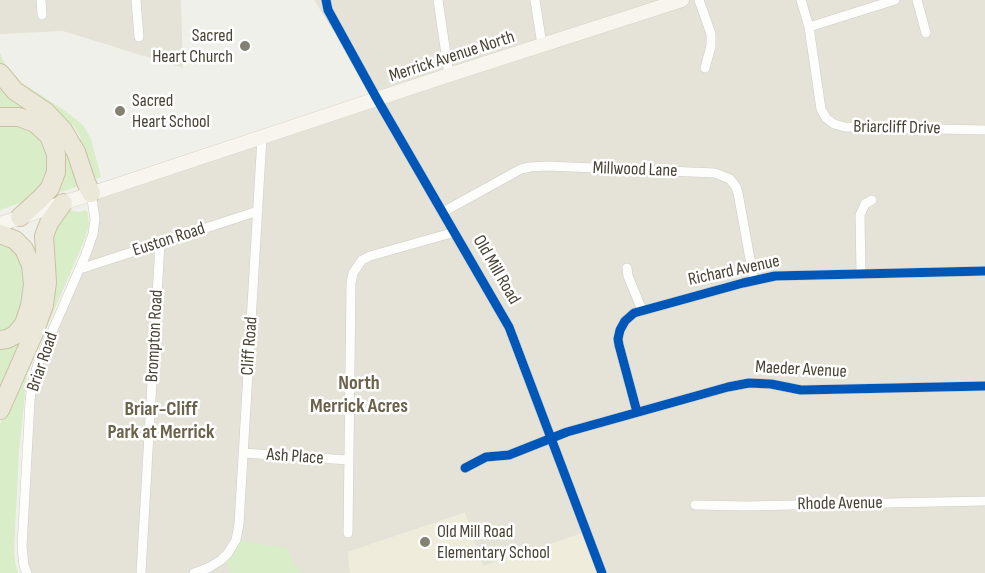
<!DOCTYPE html>
<style>
body{margin:0}
canvas{display:block;background:#f0f0ea}
</style>
<canvas width="985" height="573"></canvas>
<script>
const ctx = document.querySelector('canvas').getContext('2d');
ctx.lineJoin = 'round';
function paint(path, color) { ctx.fillStyle = color; ctx.fill(path, 'evenodd'); }
const toPath = rows => new Path2D(rows.map(r => 'M' + r).join(''));
function stroke(path, color, width, dash) { ctx.strokeStyle = color; ctx.lineWidth = width; ctx.lineCap = dash ? 'butt' : 'round'; ctx.setLineDash(dash || []); ctx.stroke(path); }
function label(font, color, halo, rows, align = 'center') {
  ctx.font = font + ' "Sofia Sans Condensed",sans-serif'; ctx.lineWidth = 5; ctx.setLineDash([]); ctx.textBaseline = 'middle'; ctx.strokeStyle = halo; ctx.fillStyle = color; for (const [text, x, y, turn = 0] of rows) {
    ctx.save(); ctx.translate(x, y); ctx.rotate((+turn || 0) * Math.PI / 180); ctx.textAlign = isNaN(turn) ? turn : align; if (halo) ctx.strokeText(text, 0, 0); ctx.fillText(text, 0, 0); ctx.restore();
  }
}
const residential = toPath([
 [0,0,181,0,183,68,63,31,0,34],
 [314,0,985,0,985,573,597,573,583,533,483,567,464,513,348,552,350,573,27,573,24,566,31,393,93,234,91,193,376,99]
]);
const education = toPath([
 [465,513,483,566,584,533,597,573,350,573,348,552]
]);
const green = toPath([
 [0,53,6,67,19,81,64,110,83,125,91,139,101,177,96,179,95,177,91,178,76,141,81,138,74,127,18,87,7,76,0,63],
 [0,80,67,142,79,186,49,196,58,179,38,118,16,108,0,113],
 [16,120,40,132,52,152,42,188,23,202,0,210,0,122],
 [70,210,79,212,86,210,88,213,89,226,84,241,27,373,19,453,14,550,15,561,18,573,0,573,0,424,47,311,49,237,62,217],
 [0,241,11,242,28,280,17,325,0,333],
 [27,338,0,403,0,344],
 [236,540,288,548,294,565,302,573,231,573,224,557]
]);
const minor = toPath([
 [41,0,42,15],
 [136,0,139,37],
 [326,0,328,10,377,99,509,327,602,573],
 [438,0,449,75],
 [535,0,542,45],
 [699,0,711,34,711,46,705,68],
 [801,0,809,27,821,109,826,118,834,124,845,127,985,130],
 [917,0,926,33],
 [809,27,895,0],
 [443,212,521,169,530,167,547,166,715,173,730,179,736,187,738,193,754,281],
 [627,268,628,276,642,310],
 [80,269,258,211],
 [861,274,860,215,865,204,872,200],
 [637,412,619,345,618,339,620,330,625,321,634,313,743,283,775,276,985,271],
 [243,453,348,460],
 [465,468,486,457,509,455,567,432,728,387,749,383,771,384,801,390,985,386],
 [695,505,746,506,985,501],
 [348,533,351,283,353,273,362,260,370,256,455,232],
 [27,573,24,566,22,547,30,401,32,384,38,364,86,254,93,234,95,219,91,193],
 [141,573,160,243],
 [194,573,208,568,221,560,228,553,236,540,239,524,262,137]
]);
const secondary = toPath([
 [0,224,449,75,682,0]
]);
const motorway = toPath([
 [0,73,15,91,46,112,63,130,76,152,86,182,91,193],
 [0,117,19,117,35,123,49,136,56,154,56,172,50,188,40,199,20,217],
 [0,234,15,240,24,249,31,265,33,284,30,306,24,324,15,335,7,339,0,340],
 [0,410,34,333,44,305,47,282,44,236,49,223,63,203]
]);
const cycleway = toPath([
 [326,0,328,10,377,99,509,327,602,573],
 [637,412,619,345,618,339,620,330,625,321,634,313,743,283,775,276,985,271],
 [465,468,486,457,509,455,567,432,728,387,749,383,771,384,801,390,985,386]
]);
const markers = [
 [245,46,6,"#838074"],
 [120,111,6,"#838074"],
 [425,542,6,"#838074"]
];
const poiNames = [
 ["Sacred",233,36,"right"],
 ["Heart Church",233,57,"right"],
 ["Sacred",132,101],
 ["Heart School",132,122],
 ["Old Mill Road",437,532],
 ["Elementary School",437,553]
];
const streetNames = [
 ["Merrick Avenue North",452,57,-18],
 ["Briarcliff Drive",897,128,1],
 ["Millwood Lane",635,170,2],
 ["Euston Road",169,240,-18],
 ["Old Mill Road",496,270,60],
 ["Richard Avenue",734,271,-12],
 ["Brompton Road",155,336,-87],
 ["Cliff Road",250,346,-86],
 ["Briar Road",43,362,-71],
 ["Maeder Avenue",801,370,3],
 ["Ash Place",295,457,4],
 ["Rhode Avenue",840,504,-1]
];
const neighbourhoodNames = [
 ["North",359,384],
 ["Merrick Acres",359,407],
 ["Briar-Cliff",161,410],
 ["Park at Merrick",161,433]
];
paint(residential, '#e5e3d7');
paint(education, '#efecdb');
paint(green, '#d9edc8');
stroke(minor, '#cdccc6', 10);
stroke(secondary, '#d1cec0', 15);
stroke(motorway, '#cac1a3', 20);
stroke(minor, '#fdfdfc', 9);
stroke(secondary, '#f7f5ee', 14);
stroke(motorway, '#ece8d9', 18);
stroke(cycleway, '#0057b8', 9);
for (const [x, y, r, color] of markers) { const dot = new Path2D(); dot.arc(x, y, r, 0, 2 * Math.PI); ctx.fillStyle = color; ctx.fill(dot); stroke(dot, '#fff', 2); }
label('18px', '#484335', '#fff', poiNames, 'left');
label('18px', '#484335', '#fff', streetNames);
label('bold 20px', '#6b624b', '#fff', neighbourhoodNames);
</script>
